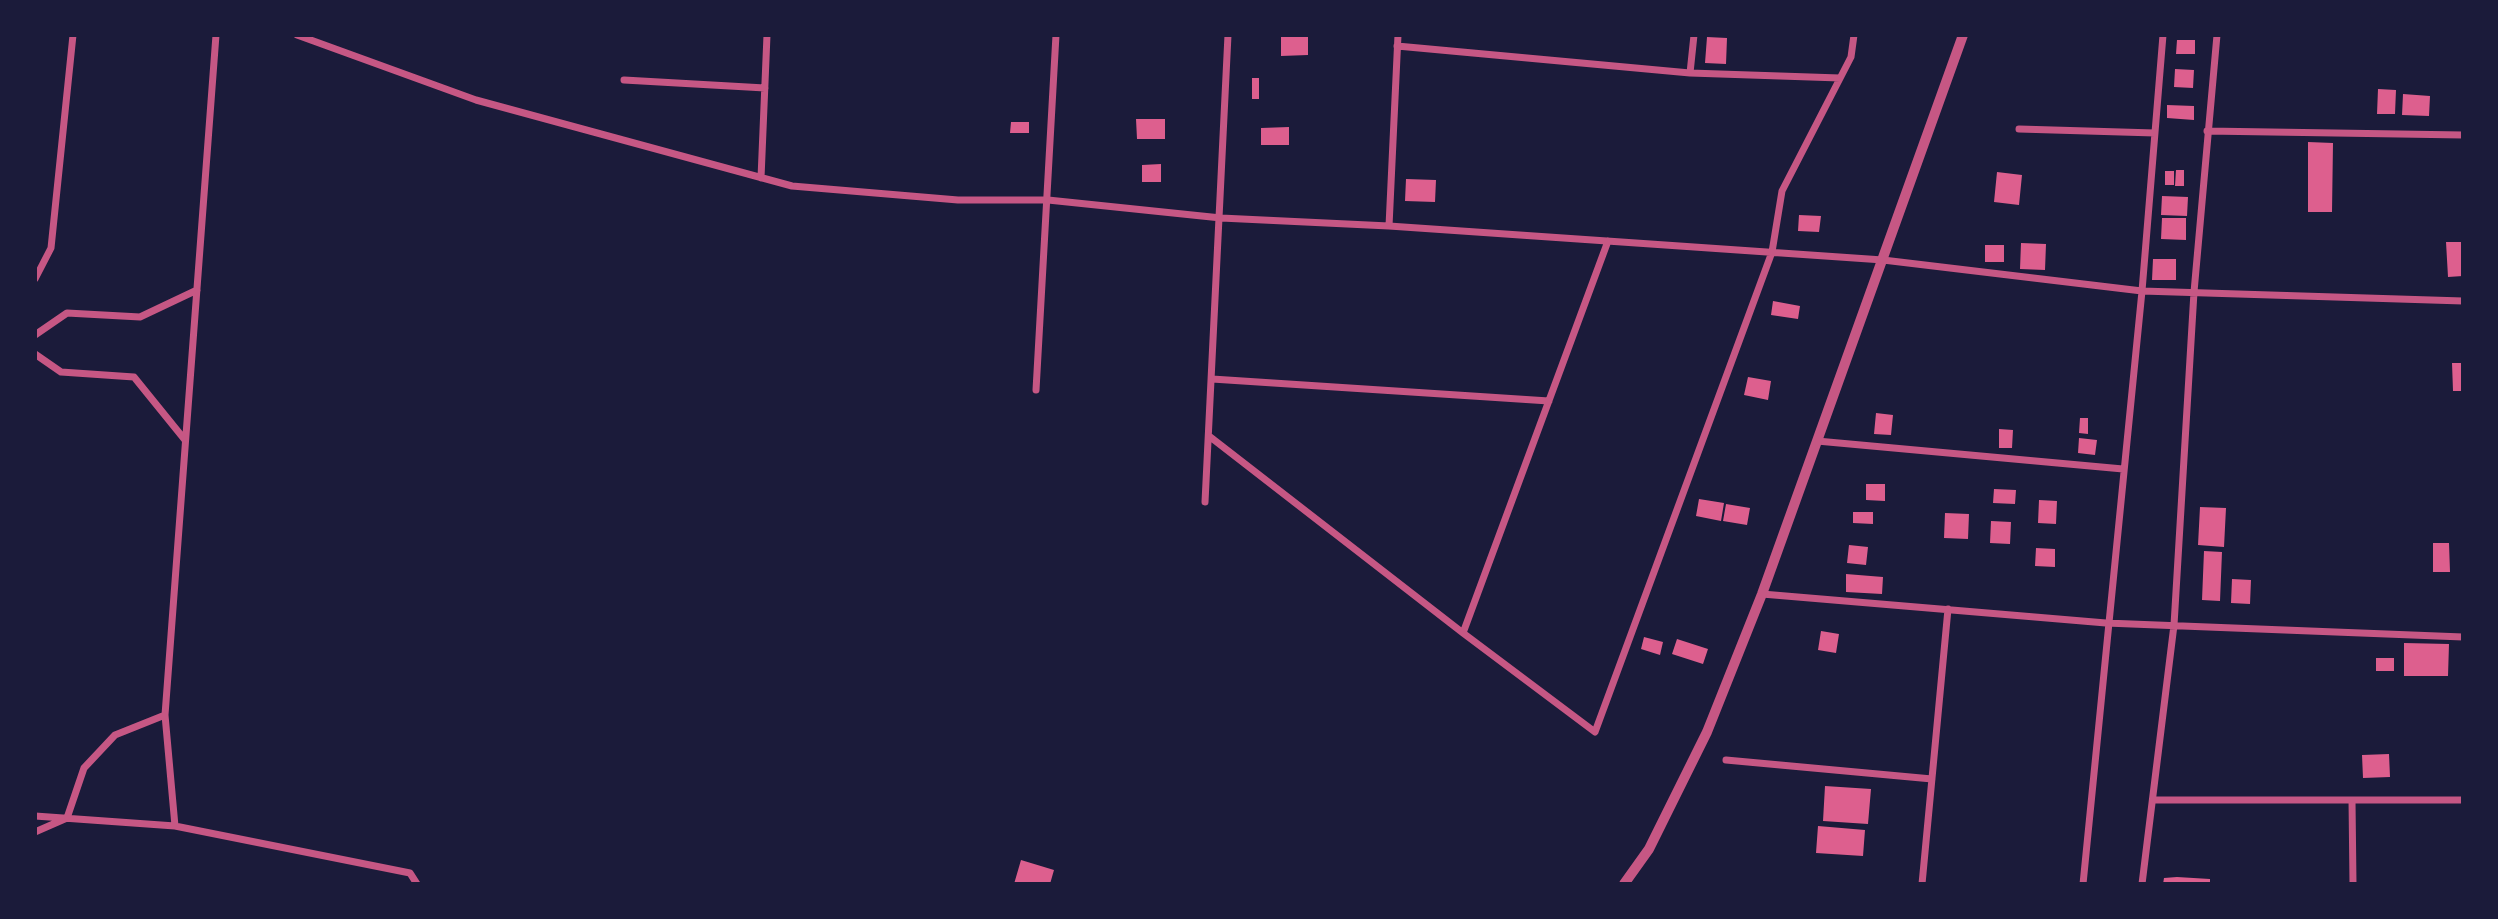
<!DOCTYPE html>
<style>
body{margin:0}
#map{position:relative;width:2498px;height:919px;overflow:hidden;background:#1b1b3a;font-family:Signika,sans-serif}
canvas{display:block}
.frame{position:absolute;inset:0;border:37px solid #1b1b3a;pointer-events:none}
</style>
<div id="map">
<canvas width="2498" height="919"></canvas>
<div class="frame"></div>
</div>
<script>
const ctx = document.querySelector('canvas').getContext('2d');
ctx.lineJoin = 'round';
function paint(path, color) { ctx.fillStyle = color; ctx.fill(path, 'evenodd'); }
const toPath = rows => new Path2D(rows.map(r => 'M' + r).join(''));
function stroke(path, color, width, dash) { ctx.strokeStyle = color; ctx.lineWidth = width; ctx.lineCap = dash ? 'butt' : 'round'; ctx.setLineDash(dash || []); ctx.stroke(path); }
const building = toPath([
 [1281,35,1308,35,1308,55,1281,56],
 [1707,37,1727,38,1726,64,1705,63],
 [2177,40,2195,40,2195,54,2176,54],
 [2175,69,2194,70,2193,88,2174,87],
 [1252,78,1259,78,1259,99,1252,99],
 [2378,89,2396,90,2395,114,2377,114],
 [2403,94,2430,96,2429,116,2402,115],
 [2167,105,2194,106,2194,120,2167,118],
 [1136,119,1165,119,1165,139,1137,139],
 [1011,122,1029,122,1029,133,1010,133],
 [1289,127,1289,145,1261,145,1261,128],
 [2308,142,2333,143,2332,212,2308,212],
 [1161,164,1161,182,1142,182,1142,165],
 [2176,170,2184,170,2184,186,2175,186],
 [2165,171,2174,171,2174,185,2165,185],
 [1997,172,2022,175,2019,205,1994,202],
 [1406,179,1436,180,1435,202,1405,201],
 [2162,196,2188,197,2187,216,2161,215],
 [1799,215,1821,216,1819,232,1798,231],
 [2162,218,2186,218,2186,240,2161,239],
 [2446,242,2463,242,2463,276,2448,277],
 [2021,243,2046,244,2045,270,2020,269],
 [1985,245,2004,245,2004,262,1985,262],
 [2153,259,2176,259,2176,280,2152,280],
 [1773,301,1800,306,1798,319,1771,315],
 [2452,363,2463,363,2463,391,2453,391],
 [1748,377,1771,381,1768,400,1744,395],
 [1876,413,1893,415,1891,435,1874,434],
 [2080,418,2088,418,2088,434,2079,433],
 [1999,429,2013,430,2012,448,1999,448],
 [2079,438,2097,440,2095,455,2078,453],
 [1866,484,1885,484,1885,501,1866,500],
 [1994,489,2016,490,2015,504,1993,503],
 [1699,499,1724,503,1721,521,1696,516],
 [2039,500,2057,501,2056,524,2038,523],
 [1726,504,1750,508,1747,525,1723,521],
 [2200,507,2226,508,2224,547,2198,545],
 [1853,512,1873,512,1873,524,1853,523],
 [1945,513,1969,514,1968,539,1944,538],
 [1991,521,2011,522,2010,544,1990,543],
 [2433,543,2449,543,2450,572,2433,572],
 [1849,545,1868,547,1866,565,1847,563],
 [2036,548,2055,549,2055,567,2035,566],
 [2204,551,2222,552,2220,601,2202,600],
 [1846,574,1883,577,1882,594,1846,592],
 [2232,579,2251,580,2250,604,2231,603],
 [1821,631,1839,634,1836,653,1818,650],
 [1644,637,1663,642,1660,655,1641,649],
 [1677,639,1708,649,1703,664,1672,654],
 [2404,643,2449,644,2448,676,2404,676],
 [2376,658,2394,658,2394,671,2376,671],
 [2389,754,2390,777,2363,778,2362,755],
 [1825,786,1871,789,1868,824,1823,821],
 [1818,826,1865,830,1863,856,1816,853],
 [1021,860,1054,870,1050,884,1014,884],
 [2177,877,2210,879,2210,884,2163,884,2164,878]
]);
const minor = toPath([
 [216,35,165,715,175,826,410,873,417,884],
 [297,35,476,100,792,186,958,200,1048,200,1221,218,1389,226,1883,260,2142,291,2463,301],
 [1397,46,1690,73,1840,78],
 [1690,73,1694,35],
 [624,80,765,88],
 [2019,129,2155,133],
 [2207,131,2463,135],
 [761,178,767,35],
 [1389,226,1398,35],
 [35,279,51,248,73,35],
 [35,335,67,313,140,317,197,290],
 [35,354,61,372,134,377,185,440],
 [1212,379,1549,401],
 [1036,390,1056,35],
 [1209,436,1463,633,1595,732,1772,252,1782,191,1851,57,1854,35],
 [1817,441,2123,469],
 [1205,502,1228,35],
 [1762,594,2106,623,2463,637],
 [1463,633,1608,241],
 [1726,760,1932,779],
 [2153,800,2463,800],
 [2352,800,2353,884],
 [35,816,175,826],
 [35,832,67,818,84,768,115,735,165,715],
 [1922,884,1948,609],
 [2083,884,2142,291,2163,35],
 [2142,884,2174,625,2194,292,2217,35]
]);
const tertiary = toPath([
 [1624,884,1649,849,1707,732,1762,594,1963,35]
]);
paint(building, '#dd5f8e');
stroke(minor, '#c65784', 7);
stroke(tertiary, '#c65784', 10);
</script>
